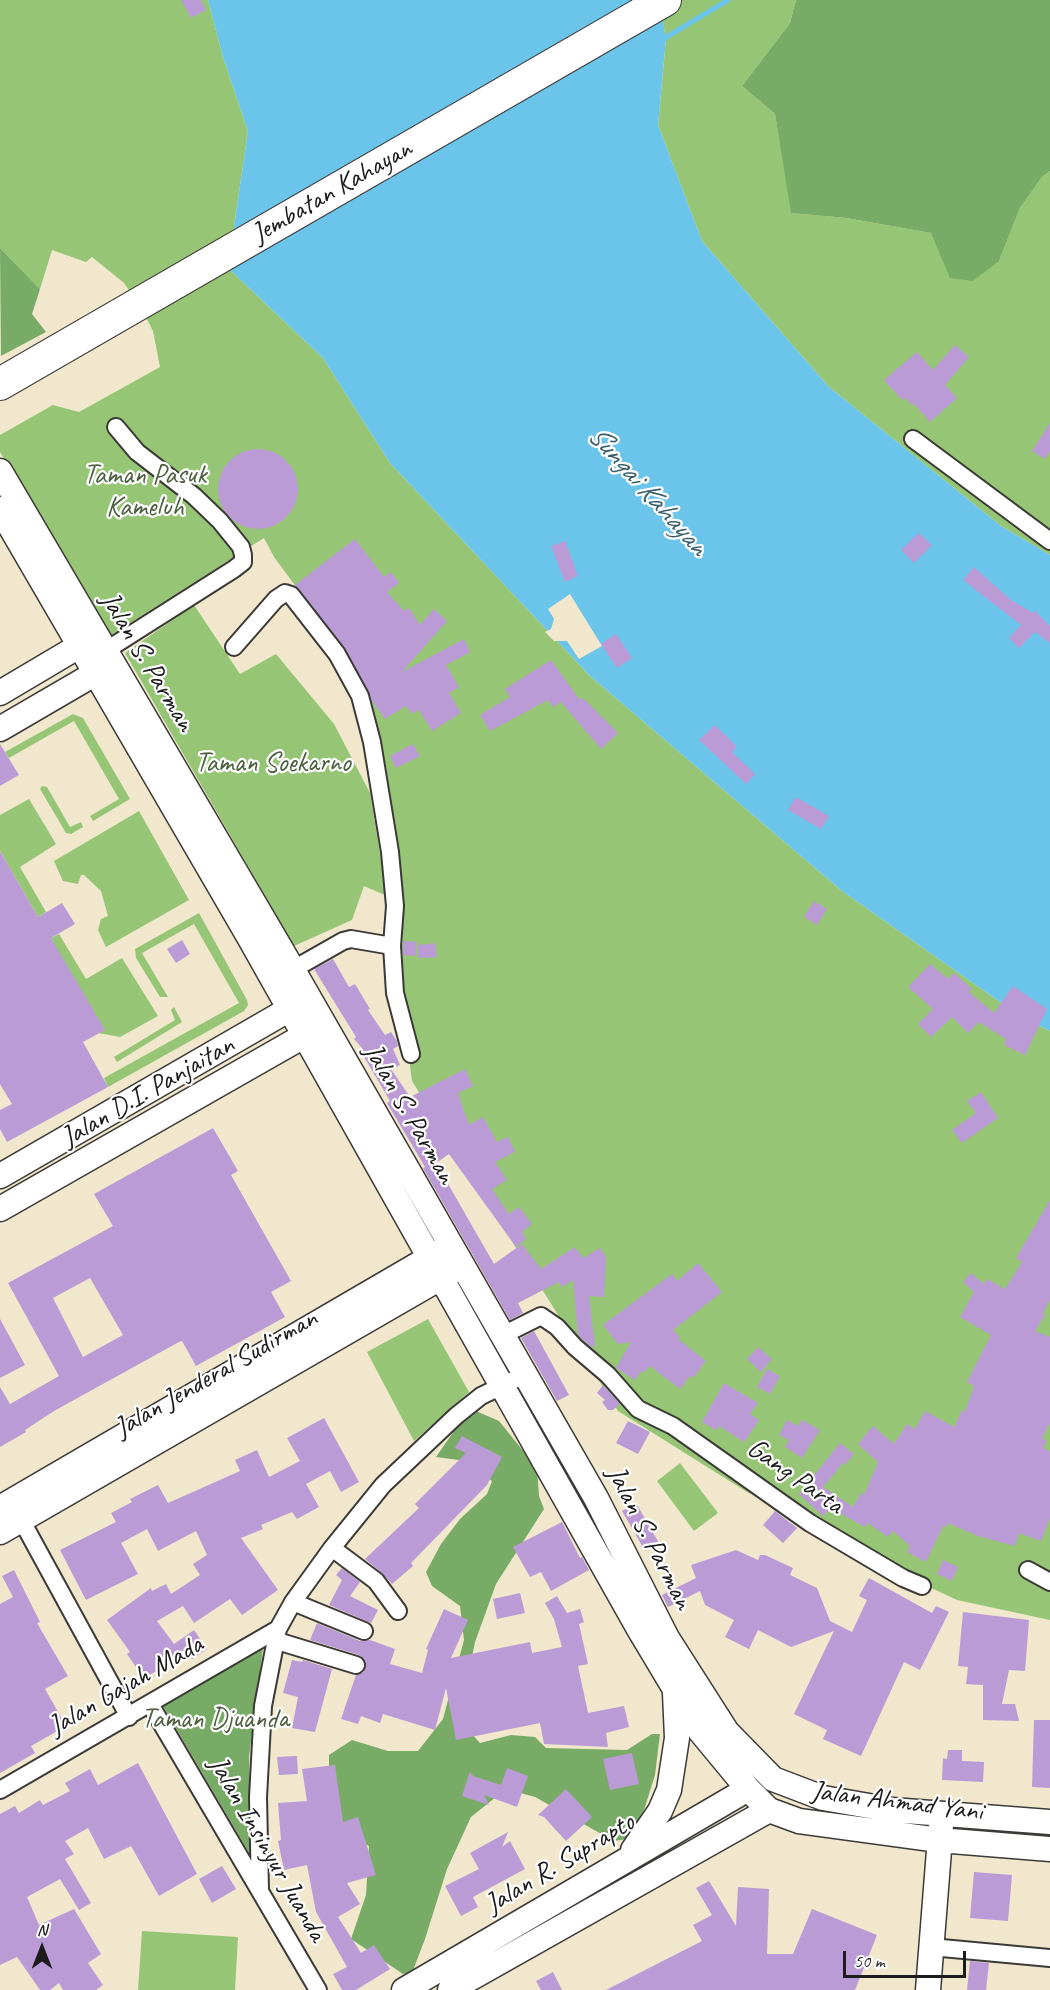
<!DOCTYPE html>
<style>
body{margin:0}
#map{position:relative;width:1050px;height:1990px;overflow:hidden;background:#f0e7cd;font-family:Caveat,sans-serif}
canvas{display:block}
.north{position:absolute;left:12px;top:1918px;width:60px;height:60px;-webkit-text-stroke:4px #fff;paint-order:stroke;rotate:0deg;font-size:16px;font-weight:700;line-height:24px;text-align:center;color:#1c1c1c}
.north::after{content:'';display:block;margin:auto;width:21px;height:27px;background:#1c1c1c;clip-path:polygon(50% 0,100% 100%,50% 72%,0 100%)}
.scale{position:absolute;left:843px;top:1951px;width:123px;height:27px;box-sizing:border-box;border:3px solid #1c1c1c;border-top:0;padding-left:8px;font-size:18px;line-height:21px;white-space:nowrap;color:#1c1c1c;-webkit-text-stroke:4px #fff;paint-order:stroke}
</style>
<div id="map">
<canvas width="1050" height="1990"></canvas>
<div class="north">N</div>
<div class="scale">50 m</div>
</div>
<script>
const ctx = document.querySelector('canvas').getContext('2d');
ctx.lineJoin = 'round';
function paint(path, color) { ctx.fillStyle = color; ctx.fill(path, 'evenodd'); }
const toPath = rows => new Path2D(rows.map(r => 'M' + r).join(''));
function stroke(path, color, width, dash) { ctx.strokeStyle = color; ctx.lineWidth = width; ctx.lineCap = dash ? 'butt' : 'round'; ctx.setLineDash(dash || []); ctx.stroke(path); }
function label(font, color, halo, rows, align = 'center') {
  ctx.font = font + ' Caveat,sans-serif'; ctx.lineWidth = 4.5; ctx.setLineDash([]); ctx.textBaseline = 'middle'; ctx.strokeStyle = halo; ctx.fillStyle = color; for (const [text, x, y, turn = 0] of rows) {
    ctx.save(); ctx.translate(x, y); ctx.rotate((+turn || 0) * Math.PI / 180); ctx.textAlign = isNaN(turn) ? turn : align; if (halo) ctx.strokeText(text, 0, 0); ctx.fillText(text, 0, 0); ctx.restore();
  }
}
const green = toPath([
 [0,0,208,0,223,57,248,131,228,268,323,358,390,463,590,676,842,891,1020,1016,1050,1031,1050,1620,957,1600,829,1540,808,1524,747,1492,618,1411,412,1081,401,999,384,770,354,665,274,557,264,538,108,637,0,452,0,435,53,405,79,412,160,367,153,331,141,308,124,283,92,257,86,262,52,250,40,289,0,248],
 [659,0,796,0,790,23,742,86,775,114,792,213,846,218,931,233,939,249,999,261,1020,208,1042,177,1050,171,1050,555,1001,526,828,386,702,241,658,125,666,39],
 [194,605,240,674,276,654,334,724,370,793,387,896,364,886,352,920,294,946,125,653],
 [73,714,83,718,130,799,93,821,90,816,119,799,74,721,9,758,5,752],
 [42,786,47,787,70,827,81,822,83,827,71,834,66,833,40,789],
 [29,799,56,844,20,867,46,912,38,917,0,851,0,815],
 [139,811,189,900,106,947,98,930,101,919,108,916,101,891,84,875,81,875,78,884,63,881,54,861],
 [199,913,247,1000,248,1005,244,1011,108,1087,104,1078,239,1003,194,924,142,953,168,997,160,997,136,958,135,949],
 [59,934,86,979,122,958,158,1016,120,1037,98,1033,51,938],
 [174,1007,182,1022,117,1062,114,1057,175,1020,171,1010],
 [428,1319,469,1392,414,1441,367,1352],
 [680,1463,718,1513,694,1531,657,1481],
 [142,1931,238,1937,235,1990,138,1990]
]);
const forest = toPath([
 [796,0,1050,0,1050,171,1042,177,1020,208,999,261,973,281,950,278,931,233,846,218,791,213,775,114,742,86,790,23],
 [0,248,40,289,32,314,46,332,1,356],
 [476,1411,499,1421,537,1468,539,1496,544,1509,496,1584,475,1642,459,1720,480,1743,511,1735,535,1737,546,1748,627,1750,652,1734,660,1734,655,1775,644,1810,627,1839,614,1841,535,1797,506,1789,471,1817,447,1869,425,1939,412,1973,403,1974,351,1939,366,1895,369,1846,338,1829,329,1798,329,1755,352,1740,388,1751,418,1751,443,1719,464,1640,460,1606,432,1586,426,1572,441,1544,460,1519,487,1494,492,1481,466,1461,436,1457,459,1424],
 [263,1647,249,1757,251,1856,163,1706]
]);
const water = toPath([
 [208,0,659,0,666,39,658,125,702,241,828,386,1001,526,1050,555,1050,1031,1020,1016,842,891,590,676,390,463,323,358,228,268,248,131,223,57]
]);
const pier = toPath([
 [570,594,602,646,579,659,567,641,554,641,545,632,551,629,554,619,548,609]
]);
const stream = toPath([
 [660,41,728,0]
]);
const building = toPath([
 [181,0,201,0,206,10,191,18],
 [955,345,969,357,945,385,957,398,930,422,914,404,912,405,905,398,902,400,884,380,917,352,933,370],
 [1050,423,1050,451,1045,459,1032,451],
 '218 489a40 40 0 1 1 80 0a40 40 0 1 1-80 0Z',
 [919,533,932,545,914,563,901,550],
 [355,539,384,577,391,572,399,583,387,592,404,611,409,608,420,625,434,609,447,621,402,672,464,639,470,652,446,665,459,687,449,693,461,713,432,731,419,710,412,714,406,706,385,719,372,701,345,648,295,585],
 [565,541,578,576,565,582,551,546],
 [974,567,1011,600,1033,613,1035,611,1050,626,1050,643,1035,632,1019,648,1009,638,1021,625,963,580],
 [616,634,632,658,617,668,601,644],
 [551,660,580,700,583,698,618,733,601,749,561,702,553,707,548,700,490,731,480,715,510,697,505,689],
 [715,725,737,747,732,752,755,774,746,784,699,740],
 [0,744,19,775,0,786],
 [413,744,420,756,396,768,390,756],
 [796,797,829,816,821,829,788,810],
 [0,851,38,917,62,903,75,924,51,938,105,1030,83,1042,108,1087,7,1142,0,1129,0,1110,12,1104,0,1084],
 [814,901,827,909,817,925,804,917],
 [182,940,190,954,176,963,167,949],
 [403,941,417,942,416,956,403,955],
 [435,943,437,957,418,958,418,945],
 [333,959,349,987,355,984,370,1009,368,1010,385,1035,391,1032,397,1041,398,1046,393,1049,400,1065,391,1069,410,1097,465,1069,473,1086,458,1093,469,1125,483,1117,497,1142,508,1137,515,1152,495,1162,507,1180,492,1189,509,1214,519,1207,532,1224,522,1232,526,1239,516,1247,449,1154,436,1163,494,1264,522,1244,541,1269,575,1247,583,1258,600,1248,606,1257,604,1297,589,1296,595,1346,591,1347,578,1335,573,1280,562,1287,559,1282,518,1303,523,1313,510,1320,423,1168,425,1167,387,1103,390,1101,360,1050,362,1048,354,1039,356,1037,314,969],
 [930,964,948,979,954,973,972,989,969,992,994,1013,1013,986,1047,1009,1025,1055,1004,1045,1006,1039,979,1022,968,1033,952,1017,931,1037,918,1024,933,1009,908,987],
 [981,1092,998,1118,962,1143,952,1130,976,1113,967,1101],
 [213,1128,238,1171,231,1175,291,1281,271,1292,285,1317,196,1366,182,1341,179,1342,54,1411,25,1430,26,1432,0,1447,0,1387,10,1404,59,1376,8,1283,113,1226,94,1194],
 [90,1278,123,1335,83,1357,53,1298],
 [1050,1200,1050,1300,1043,1313,1045,1315,1035,1331,1050,1337,1050,1423,1042,1438,1047,1441,1043,1447,1050,1452,1050,1518,1041,1541,1019,1533,1015,1546,978,1536,948,1523,946,1527,943,1526,926,1562,907,1552,910,1546,893,1531,888,1537,868,1523,865,1527,831,1508,823,1516,799,1494,840,1443,854,1454,845,1465,843,1463,823,1487,853,1507,861,1493,864,1495,878,1462,858,1444,873,1426,894,1444,907,1424,915,1429,925,1411,954,1427,962,1410,965,1412,974,1386,967,1382,991,1335,960,1317,974,1292,963,1282,971,1273,984,1284,987,1279,1005,1289,1022,1262,1016,1258],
 [698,1263,722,1292,673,1330,680,1337,678,1339,706,1361,693,1378,690,1376,680,1389,650,1366,643,1373,641,1371,635,1380,616,1368,631,1342,618,1344,603,1325,672,1274,677,1281],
 [0,1319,25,1365,0,1378],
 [534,1331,569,1395,557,1401,521,1338],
 [758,1347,772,1359,761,1372,747,1359],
 [767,1369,780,1376,770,1394,757,1387],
 [724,1383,758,1403,750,1414,759,1420,744,1442,719,1426,716,1430,702,1422],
 [603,1385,620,1404,613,1410,608,1410,602,1402,605,1400,597,1393],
 [324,1418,359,1482,341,1492,330,1471,306,1484,319,1507,297,1519,292,1512,261,1525,263,1529,241,1538,278,1590,242,1615,230,1599,194,1623,183,1606,157,1621,174,1644,194,1630,207,1649,192,1659,186,1651,144,1679,127,1654,130,1652,107,1620,151,1588,152,1591,166,1584,171,1594,200,1575,193,1564,207,1555,196,1531,158,1551,147,1529,121,1543,138,1574,86,1600,60,1550,116,1522,111,1513,132,1502,130,1499,158,1485,168,1503,240,1471,235,1460,257,1450,269,1477,300,1461,287,1438],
 [787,1420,798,1426,802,1420,820,1430,802,1458,785,1447,789,1440,779,1435],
 [628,1421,650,1432,638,1454,616,1443],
 [462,1436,502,1457,487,1485,411,1563,413,1566,392,1584,382,1573,365,1559,419,1508,415,1504,466,1453,455,1448],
 [636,1503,659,1543,645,1551,622,1511],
 [775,1511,797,1528,783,1543,763,1525],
 [562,1522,580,1558,582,1557,589,1570,551,1591,541,1572,530,1577,513,1547],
 [736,1550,758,1560,760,1555,765,1555,793,1568,790,1575,817,1588,830,1621,852,1632,867,1600,859,1596,869,1578,932,1613,936,1606,949,1612,920,1670,904,1662,861,1756,823,1739,827,1730,794,1714,834,1631,791,1647,758,1630,749,1649,725,1637,734,1620,705,1605,700,1591,668,1607,662,1595,696,1578,691,1565],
 [943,1560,958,1567,952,1581,937,1574],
 [342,1568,360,1582,350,1596,378,1610,371,1623,329,1605,342,1580,336,1575],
 [14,1570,40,1622,37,1623,68,1676,45,1689,66,1726,31,1746,35,1753,0,1773,0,1604,13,1597,2,1576],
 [520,1593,525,1613,497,1619,493,1599],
 [557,1596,567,1613,580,1609,584,1622,579,1624,588,1664,578,1666,588,1713,624,1706,629,1727,606,1733,608,1747,544,1744,540,1723,456,1740,446,1688,435,1730,383,1714,380,1723,361,1716,358,1724,341,1719,356,1675,364,1672,366,1662,359,1655,310,1640,317,1623,360,1641,370,1640,395,1649,390,1664,422,1673,428,1650,426,1649,444,1609,468,1620,451,1658,530,1642,532,1653,562,1647,554,1619,545,1603],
 [963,1612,1029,1620,1025,1671,1009,1670,1002,1704,1015,1704,1019,1721,983,1720,983,1685,966,1684,968,1667,958,1666],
 [292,1660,302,1662,303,1660,332,1669,315,1732,292,1728,298,1697,283,1693],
 [1034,1720,1050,1720,1050,1788,1032,1787],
 [948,1750,962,1750,962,1761,984,1762,983,1782,942,1780,943,1758,947,1759],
 [632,1753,639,1784,610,1790,603,1759],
 [297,1756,298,1774,279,1775,277,1757],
 [138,1763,197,1874,159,1896,131,1846,104,1859,88,1828,65,1841,74,1854,65,1859,91,1903,79,1910,60,1879,27,1897,39,1925,74,1909,101,1954,88,1963,103,1985,96,1990,63,1990,59,1983,50,1990,40,1990,17,1957,0,1965,0,1814,15,1806,19,1813,40,1800,43,1805,70,1791,65,1783,90,1769,98,1785],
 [335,1765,343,1822,358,1817,376,1875,347,1883,360,1904,338,1917,361,1953,374,1945,390,1969,356,1990,342,1990,333,1974,347,1967,316,1912,307,1865,284,1870,278,1841,281,1840,278,1803,307,1801,302,1769],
 [507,1768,528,1776,517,1807,484,1795,489,1805,462,1796,470,1771,473,1776,501,1785],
 [566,1789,592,1817,566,1841,544,1817,538,1815],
 [508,1832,502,1847,510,1841,525,1869,473,1897,478,1907,461,1916,445,1886,479,1869,470,1853],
 [222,1866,236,1889,212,1903,199,1879],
 [974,1872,1012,1875,1008,1921,970,1918],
 [709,1881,736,1926,738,1887,769,1889,767,1954,793,1954,812,1909,877,1935,855,1990,606,1990,702,1941,693,1925,712,1915,696,1888],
 [970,1961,989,1963,986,1990,967,1990],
 [553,1972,562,1990,541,1990,536,1981]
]);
const street = toPath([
 [913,439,1050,541],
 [234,647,276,599,285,593,291,595,337,654,360,696,372,742,390,852,395,906,392,946,351,939,343,941,292,970],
 [105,651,234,569,243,562,243,555,241,547,220,521,194,496,137,452,116,427],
 [392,946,395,993,411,1054],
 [501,1336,541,1316,557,1327,575,1347,608,1375,638,1409,673,1426,810,1523,903,1578,922,1586],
 [17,1512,129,1717],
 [332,1548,376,1581,398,1611],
 [1028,1570,1050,1582],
 [293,1602,364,1631],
 [274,1640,356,1665],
 [150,1704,318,1990],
 [0,1790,278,1629],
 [260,1890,258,1797,263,1706,278,1629,293,1602,332,1548,383,1485,456,1416,481,1396,524,1375],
 [931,1947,1050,1958]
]);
const secondary = toPath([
 [0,471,281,949,596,1498,667,1638,727,1732,773,1779,823,1798,892,1810,1050,1822],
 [0,509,249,937,639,1629,700,1731,748,1789,769,1810,799,1821,939,1840,1050,1849],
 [0,693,91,639],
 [0,729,108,666],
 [0,1176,302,1002],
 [0,1209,316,1029],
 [0,1508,441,1251],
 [0,1532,454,1270],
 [633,1850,660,1811,669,1790,677,1738,675,1693],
 [404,1990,748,1789],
 [450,1990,769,1810],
 [928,1990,941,1825]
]);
const highway = toPath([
 [0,384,665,0]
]);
const streetNames = [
 ["Jembatan Kahayan",332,192,-30],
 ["Jalan S. Parman",147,662,59],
 ["Jalan D.I. Panjaitan",148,1092,-30],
 ["Jalan S. Parman",409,1114,60],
 ["Jalan Jenderal Sudirman",216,1374,-30],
 ["Gang Parta",795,1477,35],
 ["Jalan S. Parman",649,1538,63],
 ["Jalan Gajah Mada",126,1686,-30],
 ["Jalan Ahmad Yani",897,1802,7],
 ["Jalan Insinyur Juanda",267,1849,60],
 ["Jalan R. Suprapto",560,1864,-31]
];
const parkNames = [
 ["Taman Pasuk",145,476],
 ["Kameluh",145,508],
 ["Taman Soekarno",273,764],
 ["Taman Djuanda",215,1720]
];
const waterNames = [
 ["Sungai Kahayan",647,491,48]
];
paint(green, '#96c675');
paint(forest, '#78ab66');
paint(water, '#6bc4e9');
paint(pier, '#f0e7cd');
stroke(stream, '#6bc4e9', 5);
paint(building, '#bb9bd6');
stroke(street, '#3c3a37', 20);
stroke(secondary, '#3c3a37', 27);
stroke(highway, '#3c3a37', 34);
stroke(street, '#fff', 16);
stroke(secondary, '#fff', 24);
stroke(highway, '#fff', 32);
label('28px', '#1c1c1c', '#fff', streetNames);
label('28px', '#4d6040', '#fff', parkNames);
label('italic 30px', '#3c5f6e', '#fff', waterNames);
</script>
